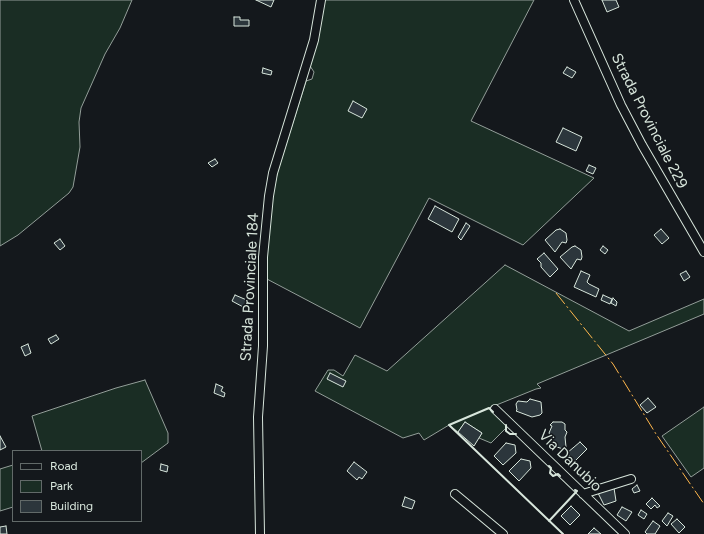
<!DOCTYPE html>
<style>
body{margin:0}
#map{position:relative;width:704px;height:534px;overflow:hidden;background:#14181c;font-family:Figtree,sans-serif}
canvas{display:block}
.legend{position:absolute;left:12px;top:450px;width:130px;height:72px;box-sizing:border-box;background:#14181c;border:1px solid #626a69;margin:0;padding:5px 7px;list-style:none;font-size:12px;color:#d8e6dc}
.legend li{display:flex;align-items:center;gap:8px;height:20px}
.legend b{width:20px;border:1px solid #626a69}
</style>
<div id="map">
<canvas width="704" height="534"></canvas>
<ul class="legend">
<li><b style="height:5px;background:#14181c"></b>Road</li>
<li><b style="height:11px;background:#1a2d24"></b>Park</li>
<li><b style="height:11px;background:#2c363c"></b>Building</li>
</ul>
</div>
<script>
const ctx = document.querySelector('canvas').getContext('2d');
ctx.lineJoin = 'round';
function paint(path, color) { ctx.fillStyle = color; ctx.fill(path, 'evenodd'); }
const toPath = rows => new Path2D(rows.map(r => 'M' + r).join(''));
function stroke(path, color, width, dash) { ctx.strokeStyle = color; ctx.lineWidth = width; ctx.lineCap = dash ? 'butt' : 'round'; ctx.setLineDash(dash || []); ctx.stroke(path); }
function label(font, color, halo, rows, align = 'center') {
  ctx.font = font + ' Figtree,sans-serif'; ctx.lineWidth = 3; ctx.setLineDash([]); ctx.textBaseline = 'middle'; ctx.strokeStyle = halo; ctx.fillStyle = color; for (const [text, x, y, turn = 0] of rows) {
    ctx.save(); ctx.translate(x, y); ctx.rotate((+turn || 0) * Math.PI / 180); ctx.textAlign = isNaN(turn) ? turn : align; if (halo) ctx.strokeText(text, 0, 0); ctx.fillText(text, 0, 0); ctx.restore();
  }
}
const green = toPath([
 [0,0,132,0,120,28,105,54,81,108,79,122,80,147,73,187,69,193,18,235,0,246,0,0],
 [325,0,534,0,471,121,594,178,523,245,429,198,360,328,265,278,272,197,278,170,306,81,312,79,314,72,310,66,325,0],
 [505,265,629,331,704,299,704,314,537,384,541,388,536,389,489,408,508,426,491,443,479,438,482,433,465,422,458,432,449,425,424,440,419,433,403,438,315,391,328,370,334,370,343,376,355,355,387,371,505,265],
 [145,380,168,433,168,443,141,463,141,451,42,451,32,416,116,388,145,380],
 [704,407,704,468,691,477,662,436,704,407],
 [13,465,13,507,0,511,0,469,13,465]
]);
const building = toPath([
 [256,0,274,0,271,7,256,0],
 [602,0,616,0,619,7,607,12,602,0],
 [234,17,240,17,240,20,249,20,249,26,234,26,234,17],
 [567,67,576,72,572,78,563,73,567,67],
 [263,68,272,71,271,75,262,73,263,68],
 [353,101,367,109,362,118,348,111,353,101],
 [563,128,582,137,576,151,556,142,563,128],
 [215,159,218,163,212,167,208,163,215,159],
 [589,165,596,168,593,174,586,171,589,165],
 [435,206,459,219,452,232,428,219,435,206],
 [466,223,470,226,461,240,458,237,466,223],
 [560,229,566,233,567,240,566,243,562,242,555,252,545,240,556,230,560,229],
 [661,229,669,238,662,244,654,235,661,229],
 [60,239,65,246,60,250,54,243,60,239],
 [575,246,581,250,582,257,581,260,577,259,571,269,560,257,572,247,575,246],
 [603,246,608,250,605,254,600,250,603,246],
 [544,253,558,269,550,277,541,267,541,263,537,259,544,253],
 [581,271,590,275,587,282,589,284,599,289,596,297,574,287,581,271],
 [686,271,690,277,684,281,680,274,686,271],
 [235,295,249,301,245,308,232,301,235,295],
 [603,295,612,299,610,304,601,300,603,295],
 [613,298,617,302,616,306,611,303,613,298],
 [56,335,59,339,51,344,48,339,56,335],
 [28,344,31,353,25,356,21,347,28,344],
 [330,373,346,381,343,387,327,379,330,373],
 [216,384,223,387,221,391,225,393,224,397,214,393,216,384],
 [648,398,656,407,647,413,640,405,648,398],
 [530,399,541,402,542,413,540,415,532,417,516,411,517,410,516,404,518,401,527,402,530,399],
 [465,422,482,433,474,446,458,432,465,422],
 [553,422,562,422,565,424,565,430,567,432,565,437,566,447,563,449,557,447,555,449,550,441,552,439,549,433,552,426,550,425,553,422],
 [0,436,6,447,0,450,0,436],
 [580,442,587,449,575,461,567,453,580,442],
 [506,443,515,445,516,453,503,465,494,456,506,443],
 [521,459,530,461,531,468,519,481,509,471,521,459],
 [354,462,367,472,362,479,359,477,357,480,347,471,354,462],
 [161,464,168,466,167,472,160,470,161,464],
 [637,485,640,491,634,493,632,489,637,485],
 [614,488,616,501,604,505,598,493,614,488],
 [405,497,415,501,412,509,402,506,405,497],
 [652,498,660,506,657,508,655,505,651,509,646,504,652,498],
 [571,506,580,515,570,525,561,516,571,506],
 [622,507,632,512,626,521,617,515,622,507],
 [641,510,647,514,644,519,638,515,641,510],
 [668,513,673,516,667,526,662,521,668,513],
 [677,519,685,527,679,533,671,524,677,519],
 [653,521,660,526,655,534,647,534,645,532,653,521],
 [6,526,7,534,0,534,0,527,6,526],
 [594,528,601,534,588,534,594,528]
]);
const minor = toPath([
 [574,0,621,105,642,145,704,252],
 [495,409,625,534],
 [455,494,503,534],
 [583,494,631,479],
 [260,534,258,417,263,346,263,257,269,196,273,173,314,40,321,0]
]);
const wall = toPath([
 [493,412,489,408,449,425,563,534],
 [506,425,506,431,510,434,516,434],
 [549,466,551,468,550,473,553,476,558,474,560,476],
 [549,521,577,491,575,490]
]);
const power = toPath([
 [556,293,613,364,656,434,704,504]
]);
const streetNames = [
 ["Strada Provinciale 229",649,121,63],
 ["Strada Provinciale 184",250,287,-87],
 ["Via Danubio",570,461,44]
];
paint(green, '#1a2d24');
stroke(green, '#939e99', 1);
paint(building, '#2c363c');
stroke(building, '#d8e6dc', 1);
stroke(minor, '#d8e6dc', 10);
stroke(minor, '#14181c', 8);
stroke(wall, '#d8e6dc', 2);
stroke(power, '#ffb74d', 1, [14, 3, 2, 3]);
label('15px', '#d8e6dc', '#14181c', streetNames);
</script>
